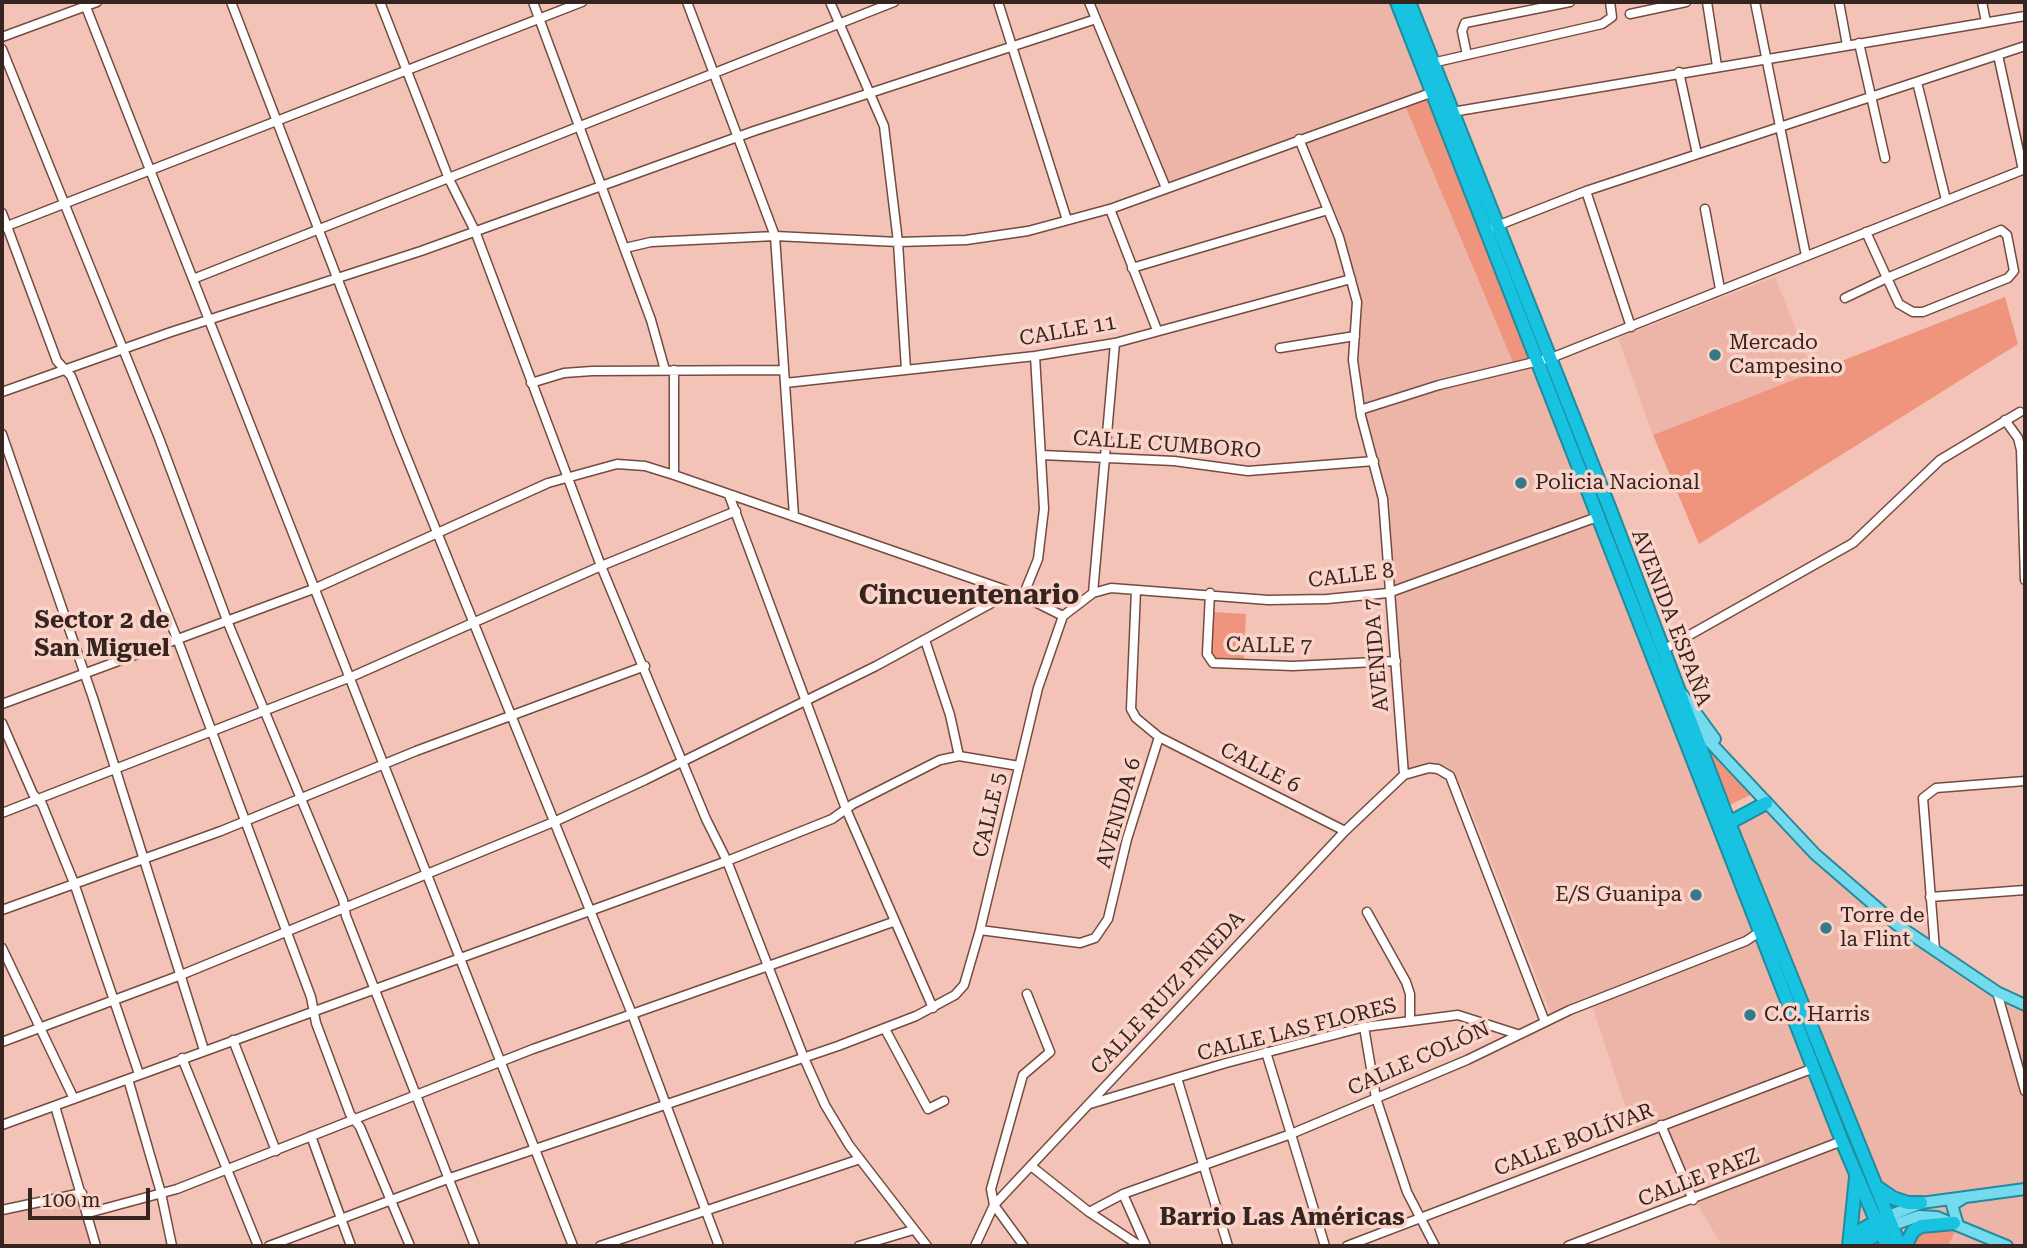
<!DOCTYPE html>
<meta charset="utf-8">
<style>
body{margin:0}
#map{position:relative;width:2027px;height:1248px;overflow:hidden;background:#f3c3b7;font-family:"Roboto Serif",serif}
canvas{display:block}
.frame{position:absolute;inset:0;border:4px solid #362420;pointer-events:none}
.scale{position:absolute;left:28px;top:1188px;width:122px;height:32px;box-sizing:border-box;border:4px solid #362420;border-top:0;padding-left:9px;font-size:21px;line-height:24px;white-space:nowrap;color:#362420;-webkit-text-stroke:5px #fad3c9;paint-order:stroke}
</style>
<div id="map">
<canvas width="2027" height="1248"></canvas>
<div class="frame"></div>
<div class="scale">100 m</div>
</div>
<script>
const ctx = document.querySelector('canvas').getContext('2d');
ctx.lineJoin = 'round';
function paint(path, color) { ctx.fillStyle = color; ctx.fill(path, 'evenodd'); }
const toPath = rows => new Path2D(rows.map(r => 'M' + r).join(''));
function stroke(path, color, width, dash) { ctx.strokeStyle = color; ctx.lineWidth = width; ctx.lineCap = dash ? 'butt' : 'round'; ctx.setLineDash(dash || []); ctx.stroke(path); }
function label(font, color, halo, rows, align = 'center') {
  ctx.font = font + ' "Roboto Serif",serif'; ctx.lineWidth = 7; ctx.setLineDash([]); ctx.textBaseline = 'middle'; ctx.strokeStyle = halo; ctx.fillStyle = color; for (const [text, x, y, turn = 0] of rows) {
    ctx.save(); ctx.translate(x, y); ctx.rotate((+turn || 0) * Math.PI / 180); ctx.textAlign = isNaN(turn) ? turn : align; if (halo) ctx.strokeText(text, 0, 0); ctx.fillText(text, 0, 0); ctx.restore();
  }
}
const built = toPath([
 [1096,2,1403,2,1726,825,1765,806,1807,855,1891,926,2025,1005,2025,1246,1722,1246,1696,1202,1662,1122,1634,1132,1589,996,1551,1014,1463,789,1453,773,1448,767,1432,763,1409,768,1393,586,1390,508,1363,404,1358,360,1362,306,1357,280,1334,212,1301,137,1168,182],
 [1775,277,1813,372,1653,435,1618,338],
 [82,1196,92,1246,2,1246,2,1213]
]);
const green = toPath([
 [1432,93,1539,361,1515,367,1404,103],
 [2005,297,2018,344,1699,544,1653,435],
 [1213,612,1246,614,1244,661,1210,659],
 [1706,744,1754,793,1728,806],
 [1958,1225,1948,1246,1905,1246,1913,1231]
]);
const minor = toPath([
 [84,2,573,1246],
 [231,2,398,436,632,1014,719,1246],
 [380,2,449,179,475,231,601,566,706,819,727,861,804,1058,825,1105,849,1145,927,1246],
 [533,2,651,320,665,370],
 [687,2,775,236,794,516],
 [830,2,884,126,898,242,906,370],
 [998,2,1067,220],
 [1089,2,1166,188],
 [1707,2,1717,66],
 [1755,2,1806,256],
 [1839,2,1847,45],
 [1982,2,1986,22],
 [1630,14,1686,2],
 [2,37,97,2],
 [1859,43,1885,158],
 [2,49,159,438,228,623,343,900,346,916,475,1246],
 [1467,55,1462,31,1465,23,1570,2],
 [1998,55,2023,170],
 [1432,63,1602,24,1612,17,1610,2],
 [1679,72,1697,154],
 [1917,82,1946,200],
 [1452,112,2025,16],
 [1299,139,1339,237,1357,302,1353,360,1361,416,1383,499,1404,775],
 [1586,191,1631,327],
 [1110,209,1157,330],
 [1705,209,1720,289],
 [2,213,57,361,71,376,178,641,311,997,316,1023,350,1114,360,1127,410,1246],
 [1494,227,1586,191,2025,46],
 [2,228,582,2],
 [625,248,651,242,775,236,898,242,966,240,1028,231,1113,208,1436,91],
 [1132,268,1328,210],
 [193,279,894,2],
 [1845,298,1887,278,2001,230,2007,235,2014,271,2008,278,1923,312,1913,312,1899,304,1887,278,1866,232],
 [1280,348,1355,336],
 [531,383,564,373,592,371,784,370],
 [785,383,1035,356,1115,343,1351,279],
 [2,392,171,332,421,251,754,131,1096,19],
 [1360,410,1439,385,1551,358,2025,169],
 [2005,420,2018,438,2021,450,2025,580],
 [2,434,93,698,204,1050],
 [1042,455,1174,461,1248,471,1374,461],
 [674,475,674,370],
 [729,495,846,809,933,1008],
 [1093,593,1111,588,1268,600,1327,599,1388,593,1600,516],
 [1210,593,1207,654,1213,663,1293,666,1396,661],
 [1023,596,1038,559,1044,509,1035,356],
 [1063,616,1093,593,1115,343],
 [925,640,950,715,959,756],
 [1663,650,1853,543,1940,460,2020,412],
 [2,704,316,588,548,483,617,464,645,466,674,475,1023,596,1063,616],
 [2,723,33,794,42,804,74,883,139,1074],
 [1159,737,1345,831],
 [2,813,351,677,601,566,736,511],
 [1930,897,2025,890],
 [2,910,221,831,416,751,645,666],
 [1367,912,1406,982,1410,994,1410,1020],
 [980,930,1080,943,1095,938,1108,919,1127,839,1159,737,1136,718,1131,709,1136,590],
 [2,948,74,1099],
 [1935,950,1923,798,1936,788,2025,781],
 [1997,992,2025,1091],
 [1364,1027,1376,1098,1407,1192,1435,1246],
 [885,1029,928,1109,944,1101],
 [233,1040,276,1151],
 [2,1042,181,975,556,821,645,780,876,666,1012,592],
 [1266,1052,1325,1246],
 [182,1058,258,1246],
 [1177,1078,1228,1246],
 [128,1079,161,1193,172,1246],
 [1090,1104,1226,1063,1364,1027,1458,1015,1517,1034],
 [55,1106,96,1246],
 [2,1125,727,861,832,819,853,804,940,760,959,756,1019,766],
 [1661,1125,1693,1200],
 [311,1136,351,1246],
 [1031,1166,1089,1212,1140,1246],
 [1123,1194,1146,1246],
 [2,1210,82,1193],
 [1089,1212,1123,1194,1291,1134,1467,1060,1570,1010,1746,941,1761,931],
 [88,1213,177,1189,533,1049,893,922],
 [269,1246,450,1178,838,1046,916,1016,955,995,964,985,980,930,1038,688,1063,616],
 [600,1246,860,1159],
 [859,1246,913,1230],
 [975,1246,994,1205,1345,831,1404,775,1429,768,1438,769,1450,776,1545,1022],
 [1024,1246,994,1205,991,1189,1023,1075,1050,1052,1027,994],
 [1347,1246,1814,1068],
 [1568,1246,1842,1141]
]);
const major = toPath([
 [1683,695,1715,739],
 [1693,724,1815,854,1896,924,1997,992,2025,1005],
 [1889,1216,1921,1203,2025,1189],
 [1893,1225,1919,1216,1937,1217,2007,1246],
 [1958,1225,1952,1205,1962,1199]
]);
const highway = toPath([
 [1397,2,1842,1141,1887,1246],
 [1409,2,1611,512,1729,823,1900,1246],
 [1729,823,1766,803],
 [1877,1187,1893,1198,1908,1203,1921,1203],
 [1850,1237,1882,1218],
 [1849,1246,1856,1177],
 [1857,1246,1887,1228],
 [1905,1246,1913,1231,1921,1226,1954,1223]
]);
const markers = [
 [1715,355,7,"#367a89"],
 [1521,483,7,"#367a89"],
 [1696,895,7,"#367a89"],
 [1826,928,7,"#367a89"],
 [1750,1015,7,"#367a89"]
];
const streetNames = [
 ["CALLE 11",1068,331,-10],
 ["CALLE CUMBORO",1167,445,4],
 ["CALLE 8",1351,576,-7],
 ["AVENIDA ESPAÑA",1671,618,69],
 ["CALLE 7",1269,646,1],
 ["AVENIDA 7",1377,655,-95],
 ["CALLE 6",1260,768,27],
 ["AVENIDA 6",1119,813,-74],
 ["CALLE 5",990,815,-77],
 ["CALLE RUIZ PINEDA",1168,993,-47],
 ["CALLE LAS FLORES",1297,1030,-14],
 ["CALLE COLÓN",1419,1059,-24],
 ["CALLE BOLÍVAR",1574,1140,-21],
 ["CALLE PAEZ",1699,1178,-21]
];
const poiNames = [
 ["Mercado",1729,343],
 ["Campesino",1729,367],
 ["Policia Nacional",1535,483],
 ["E/S Guanipa",1682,895,"right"],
 ["Torre de",1840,916],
 ["la Flint",1840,940],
 ["C.C. Harris",1764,1015]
];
const quarterNames = [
 ["Sector 2 de",102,621],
 ["San Miguel",102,649],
 ["Barrio Las Américas",1282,1218]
];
const districtNames = [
 ["Cincuentenario",969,596]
];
paint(built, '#ecb5a7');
paint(green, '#ef947d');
stroke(minor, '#744b41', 11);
stroke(major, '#228b9d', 14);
stroke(highway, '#228b9d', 16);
stroke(minor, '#fff', 8);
stroke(major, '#74daed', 10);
stroke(highway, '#18c2e1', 12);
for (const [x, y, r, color] of markers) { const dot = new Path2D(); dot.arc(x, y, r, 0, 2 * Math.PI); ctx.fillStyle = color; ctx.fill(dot); stroke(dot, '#fad3c9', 2.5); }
label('21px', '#362420', '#fad3c9', streetNames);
label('21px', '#362420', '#fad3c9', poiNames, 'left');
label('bold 24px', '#362420', '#fad3c9', quarterNames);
label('bold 28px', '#362420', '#fad3c9', districtNames);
</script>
